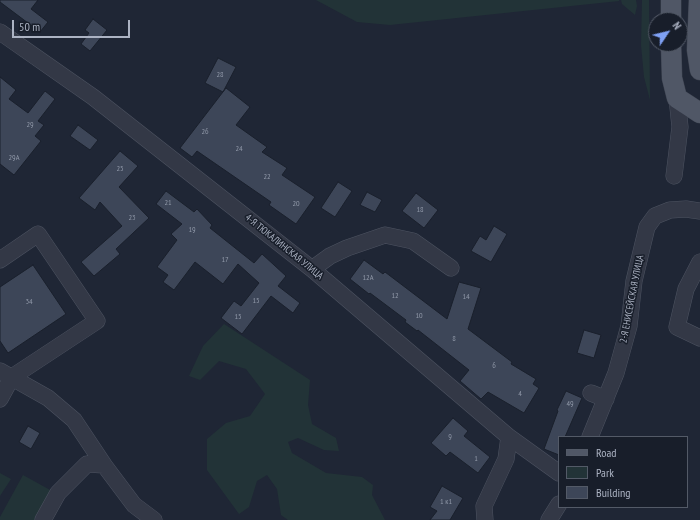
<!DOCTYPE html>
<meta charset="utf-8">
<style>
body{margin:0}
#map{position:relative;width:700px;height:520px;overflow:hidden;background:#1f2635;font-family:"PT Sans Narrow",sans-serif}
canvas{display:block}
.legend{position:absolute;left:558px;top:436px;width:130px;height:72px;box-sizing:border-box;background:#181e2a;border:1px solid #535a67;margin:0;padding:5px 7px;list-style:none;font-size:12px;color:#acb3c3}
.legend li{display:flex;align-items:center;gap:8px;height:20px}
.legend b{width:20px;border:1px solid #535a67}
.north{position:absolute;left:648px;top:12px;width:40px;height:40px;box-sizing:border-box;background:#181e2a;border:1px solid #535a67;border-radius:50%;rotate:55deg;font-size:11px;font-weight:700;line-height:16px;text-align:center;color:#acb3c3}
.north::after{content:'';display:block;margin:auto;width:14px;height:18px;background:#7fa1f5;clip-path:polygon(50% 0,100% 100%,50% 72%,0 100%)}
.scale{position:absolute;left:12px;top:20px;width:118px;height:18px;box-sizing:border-box;border:2px solid #acb3c3;border-top:0;padding-left:5px;font-size:12px;line-height:14px;white-space:nowrap;color:#acb3c3;-webkit-text-stroke:3px #181e2a;paint-order:stroke}
</style>
<div id="map">
<canvas width="700" height="520"></canvas>
<ul class="legend">
<li><b style="height:5px;background:#505766"></b>Road</li>
<li><b style="height:11px;background:#223337"></b>Park</li>
<li><b style="height:11px;background:#3d4658"></b>Building</li>
</ul>
<div class="north">N</div>
<div class="scale">50 m</div>
</div>
<script>
const ctx = document.querySelector('canvas').getContext('2d');
ctx.lineJoin = 'round';
function paint(path, color) { ctx.fillStyle = color; ctx.fill(path, 'evenodd'); }
const toPath = rows => new Path2D(rows.map(r => 'M' + r).join(''));
function stroke(path, color, width, dash) { ctx.strokeStyle = color; ctx.lineWidth = width; ctx.lineCap = dash ? 'butt' : 'round'; ctx.setLineDash(dash || []); ctx.stroke(path); }
function label(font, color, halo, rows, align = 'center') {
  ctx.font = font + ' "PT Sans Narrow",sans-serif'; ctx.lineWidth = 3; ctx.setLineDash([]); ctx.textBaseline = 'middle'; ctx.strokeStyle = halo; ctx.fillStyle = color; for (const [text, x, y, turn = 0] of rows) {
    ctx.save(); ctx.translate(x, y); ctx.rotate((+turn || 0) * Math.PI / 180); ctx.textAlign = isNaN(turn) ? turn : align; if (halo) ctx.strokeText(text, 0, 0); ctx.fillText(text, 0, 0); ctx.restore();
  }
}
const green = toPath([
 [316,0,619,0,619,1,390,25,357,22],
 [621,0,636,0,637,6,635,15,622,4],
 [642,0,649,0,650,100,644,77,641,45],
 [224,324,310,380,308,405,312,424,336,438,339,451,324,450,298,438,288,442,292,453,326,473,362,477,373,485,372,495,385,520,288,520,281,515,277,489,267,475,257,481,249,507,239,514,207,470,207,439,226,423,250,416,265,394,246,369,219,361,200,380,189,376,203,346],
 [0,473,11,479,0,496],
 [23,475,52,491,36,520,0,520,0,517]
]);
const building = toPath([
 [0,0,38,0,31,9,48,22,40,32,0,2,0,0],
 [93,19,107,30,90,51,81,44,89,33,85,30,93,19],
 [218,58,236,67,223,92,205,83,218,58],
 [0,77,16,90,9,99,28,113,45,91,55,99,38,121,44,125,35,136,41,141,14,175,0,164,0,77],
 [226,88,250,107,236,125,267,147,262,152,287,168,282,175,315,197,296,224,269,205,271,202,197,151,192,157,180,148,226,88],
 [78,125,98,140,90,150,70,136,78,125],
 [120,151,138,166,119,187,149,218,116,249,120,254,94,276,81,262,122,226,100,202,95,210,79,198,120,151],
 [338,182,352,191,335,217,321,208,338,182],
 [166,191,194,212,197,209,212,225,210,228,254,263,262,254,286,276,278,286,300,303,293,313,271,296,242,334,221,318,234,301,241,306,259,283,238,264,223,284,195,262,174,290,163,282,168,275,157,267,177,240,171,234,182,224,156,204,166,191],
 [367,192,382,200,375,212,360,205,367,192],
 [416,193,438,210,424,228,402,211,416,193],
 [494,226,507,234,491,262,471,251,480,236,486,240,494,226],
 [364,260,383,274,385,272,447,319,459,282,481,288,468,329,512,362,511,364,536,379,533,384,539,388,524,413,488,392,481,399,460,381,469,370,418,330,417,331,405,322,406,320,370,293,369,294,350,279,364,260],
 [33,265,66,314,8,353,0,341,0,287,33,265],
 [584,330,601,335,594,358,577,353,584,330],
 [566,391,582,398,565,437,559,437,559,455,544,449,558,411,557,410,566,391],
 [453,418,468,431,464,436,490,457,478,473,450,452,446,456,431,443,453,418],
 [28,426,40,433,31,449,19,442,28,426],
 [442,486,463,498,450,520,430,520,437,511,430,507,442,486]
]);
const minor = toPath([
 [0,32,93,97,312,269,509,437,559,473],
 [674,176,680,127,677,98],
 [0,260,38,234,97,321,12,377,0,399],
 [700,262,686,289,677,327,700,338],
 [312,269,330,256,347,248,385,235,413,241,451,268],
 [0,371,48,398,74,420,104,465],
 [591,393,606,399],
 [590,437,616,373,629,326,634,281,647,227,655,216,670,210,686,209,700,211],
 [43,520,58,493,87,464,104,465,134,505,154,520],
 [485,520,484,506,506,459,509,437],
 [549,520,559,504]
]);
const major = toPath([
 [671,0,671,20],
 [699,0,697,50,700,70],
 [671,44,672,78,677,98,700,113]
]);
const numberNames = [
 ["28",220,75],
 ["29",30,125],
 ["26",205,132],
 ["24",239,149],
 ["29А",14,158],
 ["25",120,169],
 ["22",267,177],
 ["21",168,203],
 ["20",296,204],
 ["18",420,210],
 ["23",132,218],
 ["19",192,230],
 ["17",225,260],
 ["12А",368,278],
 ["12",395,296],
 ["14",466,297],
 ["15",256,301],
 ["34",29,302],
 ["10",419,316],
 ["15",238,317],
 ["8",454,339],
 ["6",494,366],
 ["4",520,394],
 ["49",570,404],
 ["9",450,437],
 ["1",476,459],
 ["1 к1",446,502]
];
const streetNames = [
 ["4-Я ТЮКАЛИНСКАЯ УЛИЦА",284,247,39],
 ["2-Я ЕНИСЕЙСКАЯ УЛИЦА",632,299,-79]
];
paint(green, '#223337');
paint(building, '#3d4658');
stroke(building, '#1a202c', 1);
stroke(minor, '#4d5361', 17);
stroke(major, '#3c424f', 21);
stroke(minor, '#333846', 16);
stroke(major, '#505766', 20);
label('8px', '#9098a8', null, numberNames);
label('10px', '#acb3c3', '#181e2a', streetNames);
</script>
